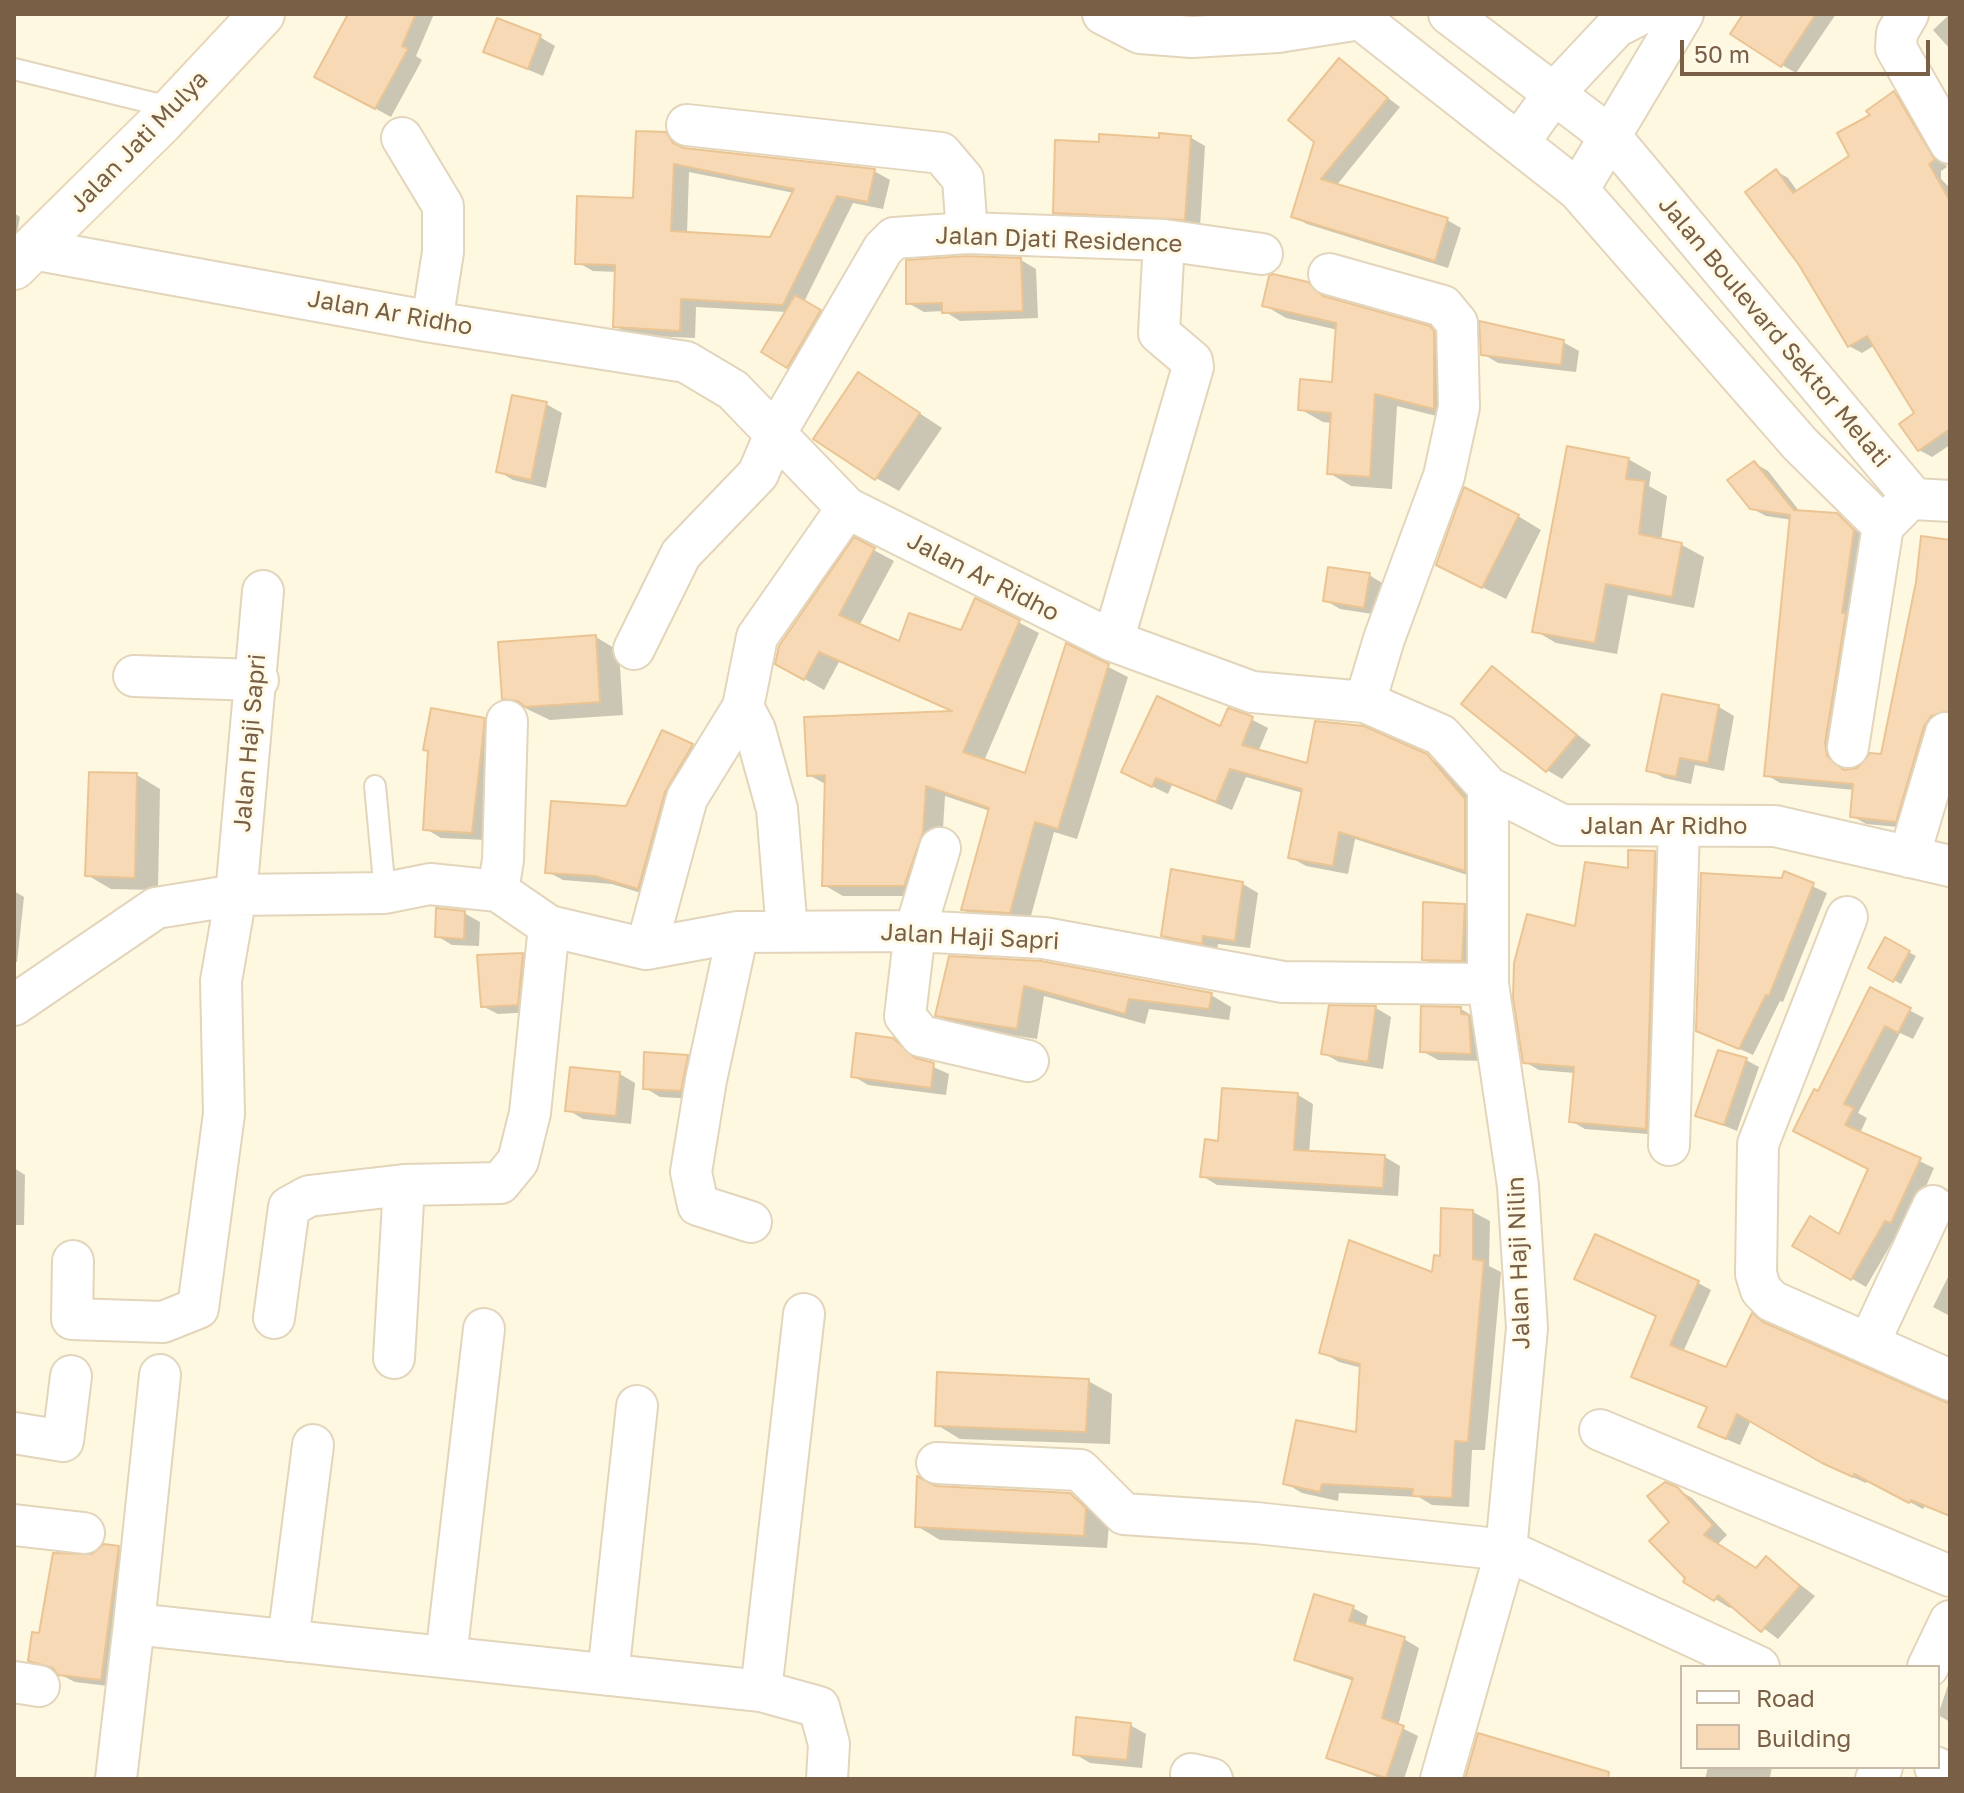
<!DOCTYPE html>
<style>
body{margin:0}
#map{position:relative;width:1964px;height:1793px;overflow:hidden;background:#fef8e0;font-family:"Golos Text",sans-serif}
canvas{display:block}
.frame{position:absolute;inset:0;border:16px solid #785f45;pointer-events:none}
.legend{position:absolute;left:1680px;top:1665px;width:260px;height:104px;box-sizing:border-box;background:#fffae8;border:2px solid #c9bca7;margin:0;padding:10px 14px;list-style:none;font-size:24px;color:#785f45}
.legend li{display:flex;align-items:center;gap:16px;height:40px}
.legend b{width:40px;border:2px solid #c9bca7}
.scale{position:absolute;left:1680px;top:40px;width:250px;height:36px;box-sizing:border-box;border:4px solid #785f45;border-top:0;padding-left:10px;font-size:24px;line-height:28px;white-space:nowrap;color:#785f45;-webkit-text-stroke:6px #fffae8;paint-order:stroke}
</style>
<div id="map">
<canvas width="1964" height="1793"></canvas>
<div class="frame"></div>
<ul class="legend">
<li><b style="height:10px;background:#fff"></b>Road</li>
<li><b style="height:22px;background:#f7dab5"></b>Building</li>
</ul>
<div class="scale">50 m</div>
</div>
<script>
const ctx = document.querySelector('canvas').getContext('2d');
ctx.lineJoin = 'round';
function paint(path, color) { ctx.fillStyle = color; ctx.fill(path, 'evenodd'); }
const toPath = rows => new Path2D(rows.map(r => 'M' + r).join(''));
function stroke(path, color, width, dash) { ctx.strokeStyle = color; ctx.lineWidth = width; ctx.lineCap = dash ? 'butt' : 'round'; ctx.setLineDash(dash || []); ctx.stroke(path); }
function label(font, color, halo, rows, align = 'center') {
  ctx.font = font + ' "Golos Text",sans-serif'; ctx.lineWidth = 6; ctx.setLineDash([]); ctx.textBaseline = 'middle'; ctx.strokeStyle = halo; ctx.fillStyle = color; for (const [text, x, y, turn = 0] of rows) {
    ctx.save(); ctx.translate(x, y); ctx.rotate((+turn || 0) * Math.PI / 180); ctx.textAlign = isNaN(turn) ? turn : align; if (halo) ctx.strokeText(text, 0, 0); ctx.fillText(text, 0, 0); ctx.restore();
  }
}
const shadow = toPath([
 [350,14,434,14,416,56,422,60,391,117,332,85],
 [1746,14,1836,14,1796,73,1782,65],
 [1950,14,1950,49,1933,30],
 [540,37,555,46,543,76,486,52],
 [1339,61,1400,107,1336,186,1447,220,1461,228,1448,268,1307,224,1293,216],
 [1894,93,1907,100,1947,167,1941,171,1941,179,1950,188,1950,445,1932,457,1919,450,1917,414,1875,345,1862,353,1849,346,1776,171,1788,178,1798,192,1852,157,1873,116],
 [665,134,685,150,874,171,890,180,883,209,853,203,804,302,835,320,803,375,763,352,787,312,696,307,695,338,630,335,615,326,617,272,593,271,577,262,635,200],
 [689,172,794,193,772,239,687,234],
 [1190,137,1205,146,1200,227,1071,221,1055,212,1161,140],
 [14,213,20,217,14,246],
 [1021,260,1036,269,1038,318,960,321,944,311,924,312,908,303],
 [1307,284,1335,302,1429,328,1453,342,1456,421,1397,406,1392,489,1351,486,1329,473,1332,423,1323,422,1300,409,1334,384,1338,330,1286,318,1264,305],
 [1563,342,1579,351,1576,372,1498,363,1483,354],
 [881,388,942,428,899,491,876,478],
 [546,404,562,413,546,488,513,480,498,471],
 [1628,459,1651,472,1649,486,1667,496,1661,541,1682,545,1704,557,1694,608,1628,595,1617,654,1556,643,1534,630],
 [1754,463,1768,471,1801,513,1837,515,1867,539,1838,752,1840,766,1847,771,1858,770,1883,756,1950,542,1950,722,1909,828,1866,824,1852,816,1855,790,1780,783,1767,775,1792,520,1766,516,1751,508],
 [1518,516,1541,530,1506,599,1462,577],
 [855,540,894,561,859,626,900,644,962,632,976,600,1039,633,984,761,1027,776,1067,646,1128,677,1077,839,1054,832,1029,923,983,921,963,910,990,811,945,796,942,844,924,896,843,896,824,885,827,785,809,775,955,712,839,662,824,690,777,663],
 [1369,575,1384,584,1379,615,1340,609,1325,600],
 [596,637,619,651,623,715,550,720,504,698],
 [1492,669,1591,745,1562,779,1547,770],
 [1719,707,1734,716,1724,771,1695,765,1691,784,1664,778,1649,770],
 [1245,716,1268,728,1258,752,1308,766,1426,756,1443,766,1478,805,1480,879,1355,839,1348,874,1306,866,1290,857,1303,793,1246,777,1232,810,1172,785,1168,794,1139,780],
 [484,720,499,729,487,840,441,838,426,829],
 [663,732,707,754,654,897,612,884,563,880,548,872,627,808],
 [137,775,160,789,158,890,111,889,87,875],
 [1655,853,1669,861,1660,1135,1585,1129,1571,1121,1575,1073,1539,1070,1525,1062,1576,928,1630,870],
 [1786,874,1827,893,1783,1002,1780,1001,1753,1055,1698,1030],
 [1243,884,1258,893,1250,948,1218,944,1217,951,1178,944,1163,935],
 [14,891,24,897,17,962,14,962],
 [1464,906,1480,915,1477,968,1439,968,1424,959],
 [464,913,480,922,479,946,452,945,437,936],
 [1886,940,1916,956,1901,984,1870,967],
 [523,955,538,963,533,1012,498,1014,482,1006],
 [950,958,1211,995,1231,1007,1229,1020,1149,1009,1145,1024,1044,996,1037,1039,957,1026,937,1015],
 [1871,990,1924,1018,1913,1039,1900,1033,1858,1113,1867,1118,1860,1133,1934,1168,1907,1230,1901,1227,1866,1287,1795,1245,1840,1236,1870,1169,1819,1093],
 [1331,1007,1376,1008,1391,1017,1383,1069,1339,1062,1323,1053],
 [1461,1009,1476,1018,1486,1061,1438,1060,1422,1051],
 [892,1039,922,1062,949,1074,946,1095,868,1085,853,1076],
 [687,1057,703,1066,696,1099,660,1097,645,1088],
 [1746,1060,1759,1067,1737,1131,1698,1115],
 [620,1074,635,1083,631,1124,583,1119,568,1110],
 [1298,1095,1313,1104,1309,1153,1385,1157,1400,1166,1398,1196,1217,1185,1202,1176,1220,1143],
 [14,1168,25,1175,24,1225,14,1225],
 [1473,1212,1490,1221,1489,1266,1501,1272,1485,1450,1472,1450,1469,1507,1432,1505,1419,1497,1339,1493,1338,1501,1302,1493,1285,1483,1358,1434,1362,1368,1339,1362,1322,1352,1434,1275],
 [1949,1275,1950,1275,1950,1316,1933,1307],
 [1698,1283,1711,1290,1683,1352,1727,1370,1766,1324,1950,1407,1950,1516,1925,1506,1923,1509,1868,1480,1866,1483,1837,1470,1751,1420,1740,1445,1714,1434,1701,1426,1708,1408,1633,1376],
 [1088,1381,1112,1394,1110,1444,960,1439,937,1425],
 [935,1488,1069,1495,1094,1509,1109,1524,1107,1548,940,1540,917,1526],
 [1676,1489,1692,1498,1727,1535,1717,1545,1757,1570,1767,1559,1815,1596,1778,1639,1733,1605,1730,1608,1686,1581],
 [118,1548,133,1556,116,1687,75,1682,30,1660,82,1558],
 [1353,1608,1368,1616,1365,1628,1404,1639,1419,1648,1398,1726,1418,1736,1404,1779,1382,1779,1328,1757,1354,1681,1312,1667,1297,1659],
 [1950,1679,1950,1722,1938,1715],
 [1130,1725,1146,1734,1142,1768,1090,1763,1075,1754],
 [1708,1767,1772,1767,1770,1777,1777,1779,1705,1779]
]);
const building = toPath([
 [348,14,416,14,402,46,408,49,375,109,314,77,348,14],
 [1743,14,1816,14,1781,67,1730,34,1743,14],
 [497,18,541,35,528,69,483,52,497,18],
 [1339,58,1388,98,1321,179,1448,218,1435,261,1291,217,1314,142,1288,120,1339,58],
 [1894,91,1935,160,1929,164,1950,201,1950,429,1918,451,1899,424,1914,413,1867,336,1848,347,1799,265,1745,192,1776,169,1793,193,1849,156,1837,133,1870,115,1866,111,1894,91],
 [636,131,666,132,673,143,684,148,875,169,868,202,837,196,783,305,681,299,680,331,613,327,615,265,575,264,577,196,633,198,636,131],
 [674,164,794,189,770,237,671,231,674,164],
 [1159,133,1191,136,1185,220,1053,213,1055,140,1099,142,1099,134,1159,138,1159,133],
 [967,256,1021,258,1023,311,942,313,942,303,906,304,906,260,967,256],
 [1273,274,1308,282,1323,296,1430,326,1434,331,1434,409,1375,394,1370,477,1327,474,1331,413,1298,410,1300,379,1332,382,1336,323,1262,306,1269,276,1273,274],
 [795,295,821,310,787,368,761,352,795,295],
 [1479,321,1564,340,1561,365,1481,355,1479,321],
 [858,372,920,413,875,480,813,439,858,372],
 [512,395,547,402,531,480,496,472,512,395],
 [1567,446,1629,458,1626,479,1645,481,1639,534,1682,543,1672,597,1606,584,1595,643,1532,632,1567,446],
 [1754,461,1794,510,1837,513,1854,530,1842,613,1846,613,1825,743,1827,756,1844,770,1857,768,1870,753,1881,754,1916,582,1921,536,1950,540,1950,711,1931,716,1924,726,1896,822,1850,817,1853,784,1764,776,1790,515,1750,509,1727,480,1754,461],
 [1464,487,1519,515,1482,588,1436,565,1464,487],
 [854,537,875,548,839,615,899,641,909,613,961,630,975,598,1020,620,963,752,1025,773,1066,643,1109,664,1058,829,1035,822,1010,913,961,910,989,808,926,786,923,832,904,886,822,886,825,775,807,776,804,717,952,711,819,652,804,680,775,664,779,646,854,537],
 [1328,567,1370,573,1364,608,1323,601,1328,567],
 [596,635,600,702,525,707,518,701,502,699,498,642,596,635],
 [1492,666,1577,735,1546,772,1461,704,1492,666],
 [1662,694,1719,705,1708,763,1680,758,1676,777,1646,771,1662,694],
 [1157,696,1220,726,1228,708,1246,714,1253,717,1242,745,1307,763,1315,721,1364,726,1427,754,1465,799,1465,871,1339,832,1333,866,1288,858,1302,789,1230,769,1216,802,1156,778,1152,787,1121,772,1157,696],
 [431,708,485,718,472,833,423,830,428,751,423,750,431,708],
 [662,730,693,744,665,792,638,889,595,876,545,873,551,801,626,806,662,730],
 [89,772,137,773,135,878,85,876,89,772],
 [1628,850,1655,851,1646,1129,1569,1122,1574,1067,1523,1063,1513,998,1514,963,1527,914,1575,926,1585,862,1628,868,1628,850],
 [1171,869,1243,882,1235,941,1203,936,1202,944,1161,936,1171,869],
 [1784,871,1814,883,1769,996,1766,995,1739,1049,1696,1031,1701,873,1782,878,1784,871],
 [1423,902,1465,904,1462,961,1422,960,1423,902],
 [436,908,465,911,464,939,435,937,436,908],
 [1885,937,1910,951,1893,982,1868,968,1885,937],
 [523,953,518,1005,481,1007,477,955,523,953],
 [949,956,1041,961,1212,993,1209,1009,1129,999,1125,1014,1024,986,1017,1029,935,1016,949,956],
 [1870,987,1911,1008,1898,1033,1885,1026,1844,1104,1854,1108,1845,1125,1921,1158,1891,1223,1885,1221,1851,1280,1792,1246,1810,1216,1839,1234,1868,1169,1793,1131,1814,1089,1818,1091,1870,987],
 [1329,1005,1376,1006,1368,1062,1321,1054,1329,1005],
 [1421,1006,1461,1007,1461,1014,1469,1015,1471,1054,1420,1052,1421,1006],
 [856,1033,893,1038,915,1058,934,1063,931,1088,851,1077,856,1033],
 [1718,1050,1747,1058,1724,1125,1695,1116,1718,1050],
 [644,1052,688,1055,681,1091,643,1089,644,1052],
 [570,1067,620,1072,616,1116,565,1111,570,1067],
 [1222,1088,1298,1093,1294,1150,1385,1155,1383,1188,1200,1177,1205,1139,1218,1141,1222,1088],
 [1441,1208,1473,1210,1473,1259,1484,1261,1468,1442,1455,1441,1452,1498,1412,1496,1413,1489,1322,1484,1320,1492,1283,1484,1296,1420,1356,1432,1360,1364,1319,1353,1349,1240,1432,1272,1434,1255,1440,1256,1441,1208],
 [1595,1234,1699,1281,1670,1345,1726,1367,1752,1313,1763,1322,1950,1404,1950,1516,1911,1500,1909,1503,1854,1474,1853,1477,1822,1463,1737,1414,1726,1439,1698,1427,1707,1407,1631,1377,1656,1316,1574,1279,1595,1234],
 [937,1372,1089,1379,1086,1432,935,1426,937,1372],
 [917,1476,936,1486,1070,1493,1086,1508,1084,1536,915,1527,917,1476],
 [1665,1482,1677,1487,1713,1525,1704,1535,1756,1568,1766,1556,1800,1586,1761,1632,1718,1595,1714,1601,1683,1582,1685,1578,1649,1541,1669,1522,1647,1496,1665,1482],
 [104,1544,119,1546,101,1680,58,1675,53,1668,28,1661,32,1632,39,1633,53,1553,92,1554,104,1544],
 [1314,1594,1354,1606,1349,1621,1405,1637,1382,1718,1404,1726,1386,1778,1326,1758,1353,1678,1294,1660,1314,1594],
 [1076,1717,1131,1723,1127,1760,1073,1755,1076,1717],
 [1478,1733,1609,1772,1608,1779,1465,1779,1478,1733]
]);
const lane = toPath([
 [14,69,173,108],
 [375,786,385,893]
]);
const street = toPath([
 [1103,14,1140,33,1192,37,1278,32,1360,19],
 [1354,14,1578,190,1800,444,1883,526],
 [1449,14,1611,137,1914,499,1950,501],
 [1908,14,1897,33,1896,48,1950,143],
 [687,125,941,153,963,179,967,233],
 [402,138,443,206,443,252,432,322],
 [1519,142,1555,92,1616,27,1641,14],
 [1578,190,1683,14],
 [33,249,432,322,686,362,733,390,847,508,1113,641,1252,692,1365,702,1441,735,1488,787,1562,825,1775,826,1950,866],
 [1329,274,1443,306,1457,323,1459,407,1444,476,1384,639,1365,702],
 [1113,641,1193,367,1192,361,1159,333,1164,240],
 [634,649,681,554,758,474,775,434,883,249,894,238,967,233,1164,240,1262,254],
 [134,676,258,680],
 [743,707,755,730,777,809,787,931],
 [1848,747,1883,526,1901,508],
 [940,848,915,931,905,1016,921,1036,1028,1061],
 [1909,857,1946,733],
 [498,891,503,860,507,721],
 [1847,917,1758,1144,1756,1274,1761,1290,1772,1301,1950,1380],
 [738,932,706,1080,691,1172,698,1205,751,1222],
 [646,949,687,798,743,707,757,637,847,508],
 [14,1005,156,908,236,895,385,893,430,884,498,891,549,926,646,949,738,932,915,931,1044,938,1283,982,1488,984],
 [1669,1145,1679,828],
 [73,1261,72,1319,163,1322,198,1308,224,1114,221,981,236,895,263,591],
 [274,1318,289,1207,309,1196,404,1185,500,1183,518,1161,530,1113,549,926],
 [1869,1343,1933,1206],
 [394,1358,404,1185],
 [160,1375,134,1624,761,1691,819,1707,829,1744,827,1779],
 [1600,1430,1950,1576],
 [14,1433,63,1441,71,1376],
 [937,1463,1080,1470,1124,1514,1256,1523,1506,1550,1759,1667],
 [14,1525,84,1533],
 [288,1641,313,1445],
 [446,1657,484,1329],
 [1928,1667,1950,1621],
 [608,1675,637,1406],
 [14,1682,39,1686],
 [761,1691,804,1314],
 [1935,1767,1950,1774],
 [1191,1774,1212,1779],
 [116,1779,134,1624],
 [1441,1779,1506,1550,1527,1328,1518,1186,1488,984,1488,787],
 [1876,1779,1882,1767]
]);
const secondary = toPath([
 [14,267,161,122,262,14]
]);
const streetNames = [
 ["Jalan Jati Mulya",139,142,-46],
 ["Jalan Djati Residence",1059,240,2],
 ["Jalan Ar Ridho",390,313,10],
 ["Jalan Boulevard Sektor Melati",1774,332,50],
 ["Jalan Ar Ridho",983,577,27],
 ["Jalan Haji Sapri",250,743,-85],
 ["Jalan Ar Ridho",1664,826],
 ["Jalan Haji Sapri",970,937,3],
 ["Jalan Haji Nilin",1519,1263,-92]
];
paint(shadow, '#0003');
paint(building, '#f7dab5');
stroke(building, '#ebc494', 2);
stroke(lane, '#e3d5bb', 24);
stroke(street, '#e3d5bb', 44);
stroke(secondary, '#e9d7b8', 48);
stroke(lane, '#fff', 20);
stroke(street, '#fff', 40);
stroke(secondary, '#fff', 44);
label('24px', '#785f45', '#fffae8', streetNames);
</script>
